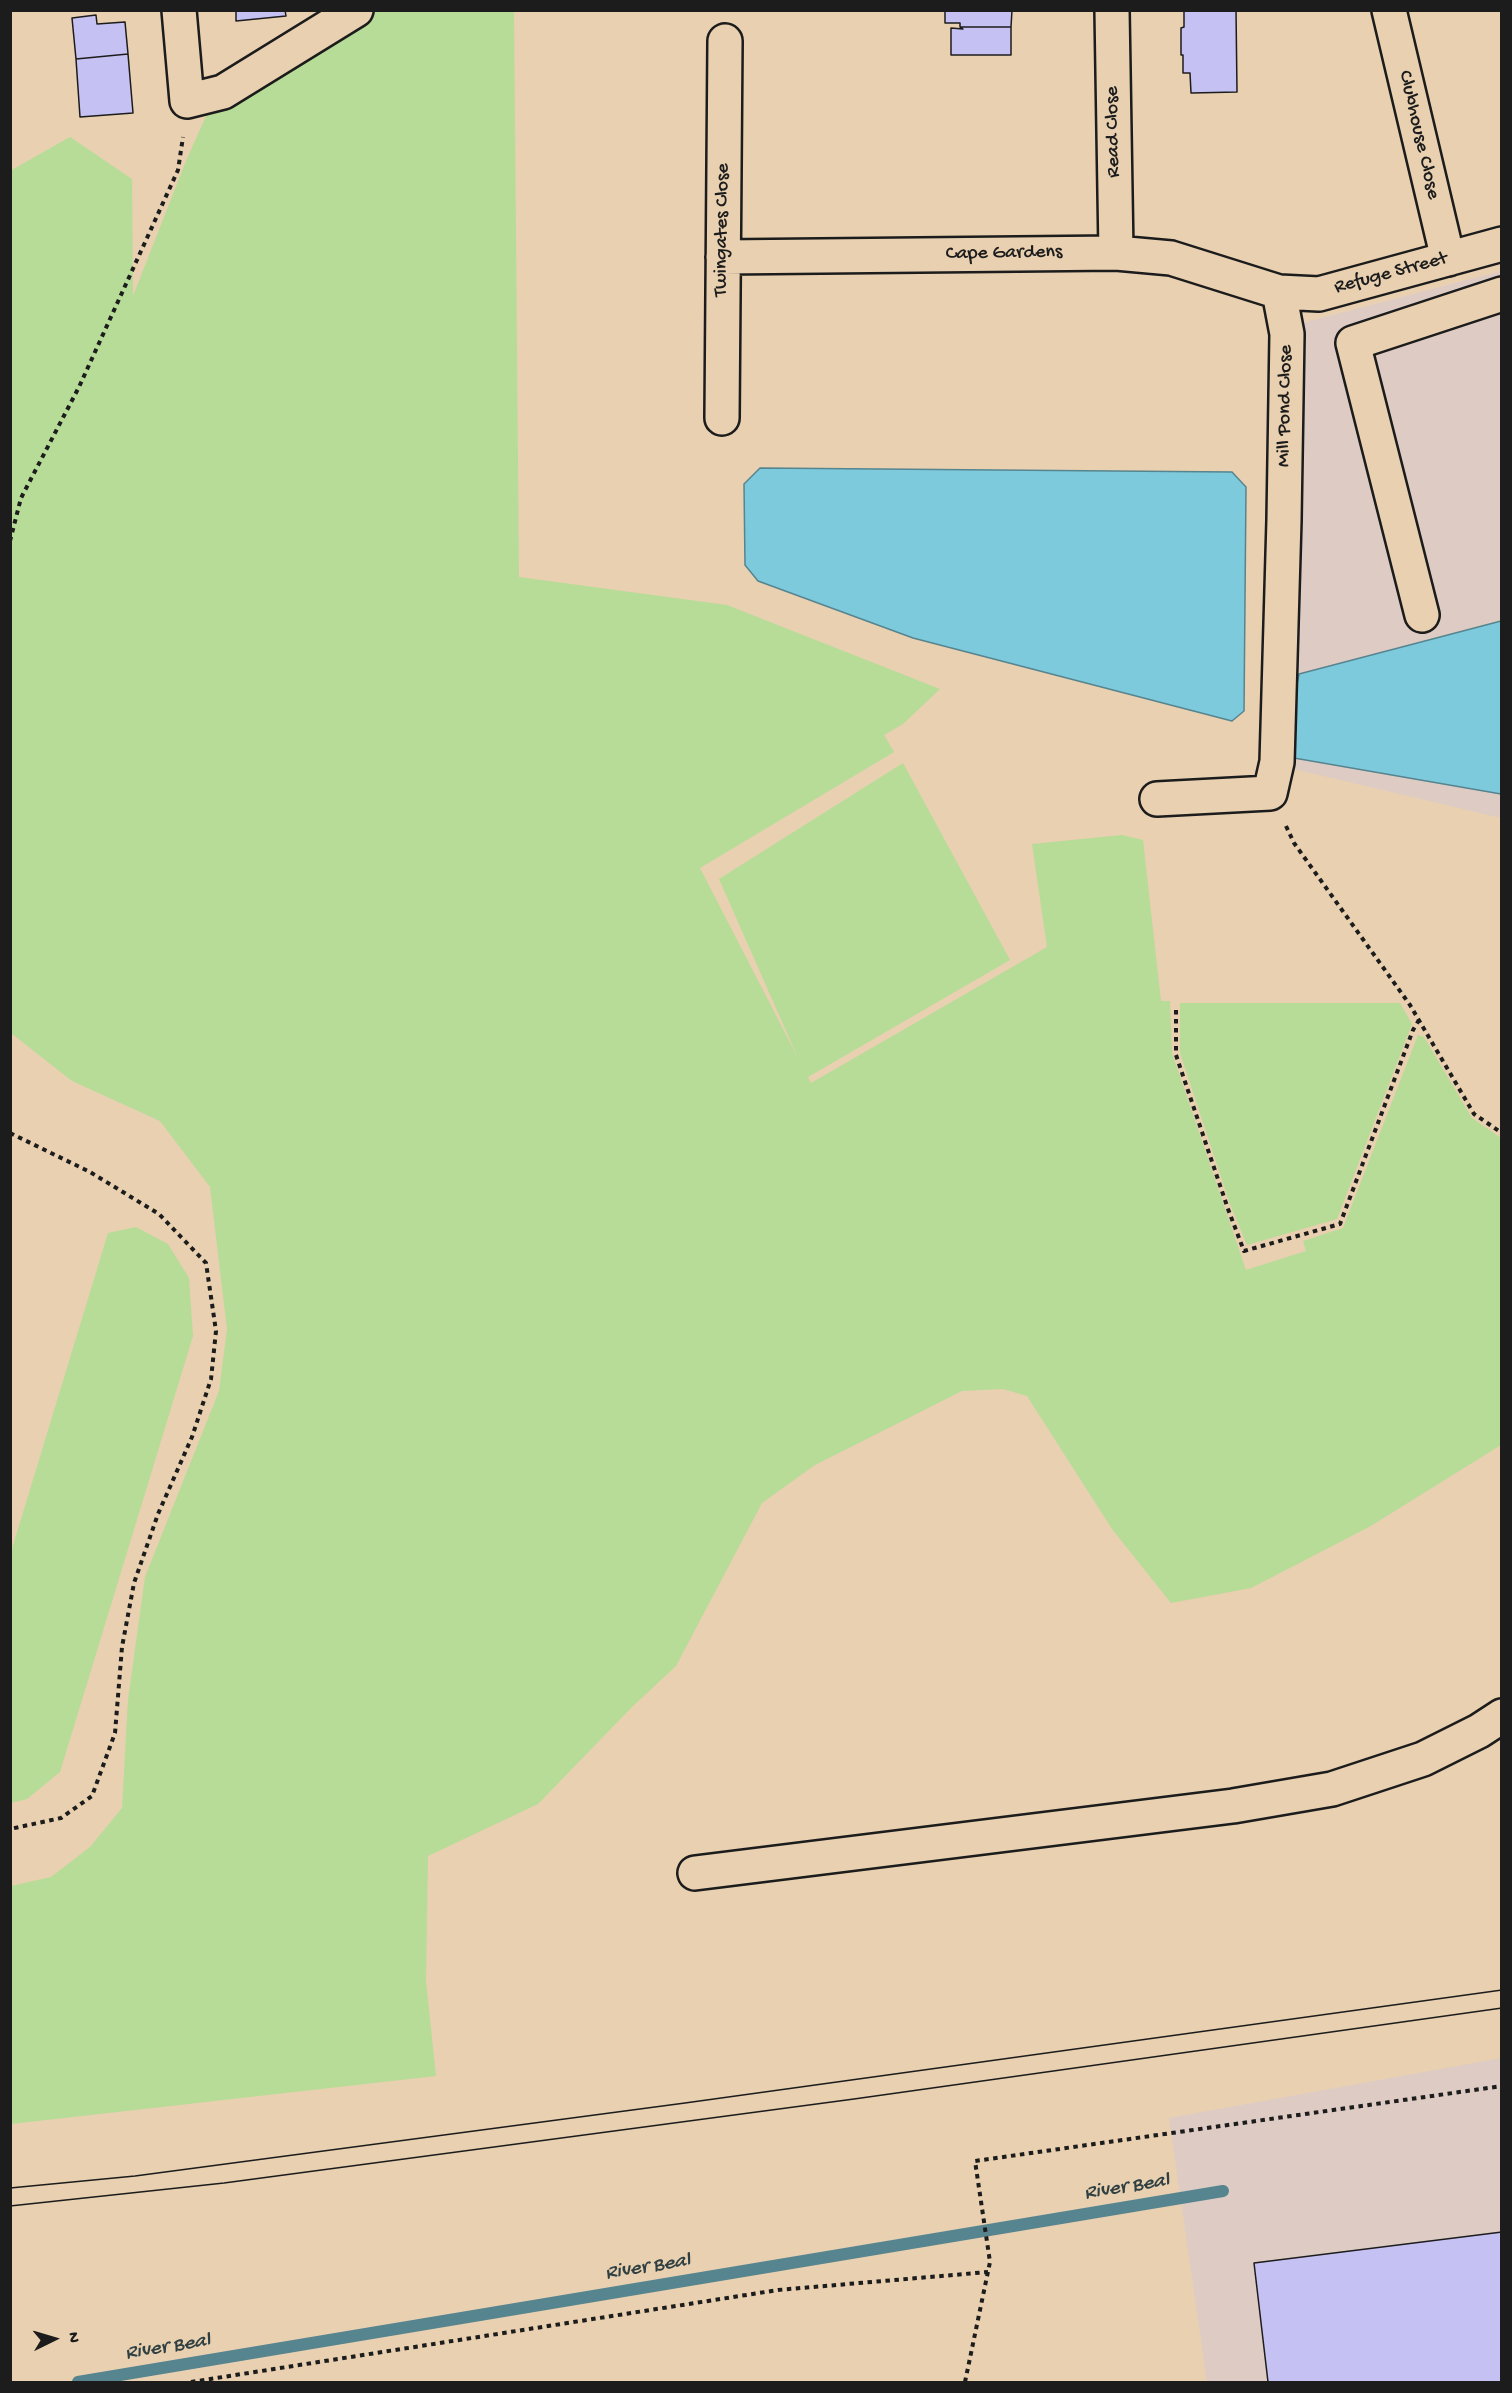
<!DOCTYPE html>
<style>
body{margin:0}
#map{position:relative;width:1512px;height:2393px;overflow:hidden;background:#e8d0b0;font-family:"Gochi Hand",sans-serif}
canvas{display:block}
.frame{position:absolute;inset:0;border:12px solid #1c1c1c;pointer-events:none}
.north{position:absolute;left:24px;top:2309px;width:60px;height:60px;-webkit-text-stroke:4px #e8d0b0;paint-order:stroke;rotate:85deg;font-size:16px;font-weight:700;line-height:24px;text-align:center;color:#1c1c1c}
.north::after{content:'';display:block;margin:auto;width:21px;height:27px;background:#1c1c1c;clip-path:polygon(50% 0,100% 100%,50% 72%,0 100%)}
</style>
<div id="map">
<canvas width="1512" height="2393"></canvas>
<div class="frame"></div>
<div class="north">N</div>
</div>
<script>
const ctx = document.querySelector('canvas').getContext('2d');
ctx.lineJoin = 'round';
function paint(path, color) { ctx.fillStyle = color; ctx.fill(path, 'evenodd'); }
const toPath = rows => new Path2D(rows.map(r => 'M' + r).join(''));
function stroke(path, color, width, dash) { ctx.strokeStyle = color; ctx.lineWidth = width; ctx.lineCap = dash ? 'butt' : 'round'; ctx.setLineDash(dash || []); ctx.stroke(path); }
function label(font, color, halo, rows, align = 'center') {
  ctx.font = font + ' "Gochi Hand",sans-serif'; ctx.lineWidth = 5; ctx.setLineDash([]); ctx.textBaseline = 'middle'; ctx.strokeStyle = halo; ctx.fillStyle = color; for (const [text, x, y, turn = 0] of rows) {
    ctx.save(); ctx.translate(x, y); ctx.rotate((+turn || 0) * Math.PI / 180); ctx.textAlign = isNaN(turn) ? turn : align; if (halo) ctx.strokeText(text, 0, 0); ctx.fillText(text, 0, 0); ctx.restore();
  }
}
const built = toPath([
 [1501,271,1501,818,1285,767,1266,447,1268,332],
 [1501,2058,1501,2382,1207,2382,1169,2118]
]);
const green = toPath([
 [368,11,514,11,519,577,727,605,940,689,903,724,884,735,894,752,700,868,798,1058,719,879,903,763,1010,960,808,1077,811,1083,1047,947,1032,844,1122,835,1143,840,1161,1001,1170,1001,1172,1053,1246,1270,1306,1251,1303,1241,1343,1228,1418,1035,1424,1037,1472,1118,1501,1138,1501,1445,1369,1527,1251,1588,1171,1603,1112,1529,1027,1396,1003,1389,962,1391,815,1465,762,1503,676,1666,632,1707,538,1804,428,1856,426,1981,436,2076,11,2124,11,1886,51,1877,90,1847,122,1808,128,1700,145,1577,219,1391,227,1329,210,1187,160,1121,72,1081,11,1033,10,171,70,137,132,179,133,296,186,161,210,107],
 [1180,1003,1400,1003,1412,1024,1337,1219,1247,1245,1230,1204,1180,1053],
 [136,1227,168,1244,189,1278,193,1336,60,1772,27,1799,11,1803,11,1552,108,1233]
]);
const water = toPath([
 [760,468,1232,472,1246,487,1244,711,1232,721,913,638,758,581,745,565,744,484,760,468],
 [1501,621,1501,794,1294,758,1294,698,1299,674,1501,621]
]);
const stream = toPath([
 [78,2382,1223,2191]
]);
const building = toPath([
 [236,10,285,10,286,16,236,21,236,10],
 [945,10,1012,10,1011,27,960,27,960,23,945,23,945,10],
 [1184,10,1236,10,1237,92,1191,93,1190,73,1183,73,1183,55,1181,55,1181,28,1184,27,1184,10],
 [96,15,97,24,125,22,128,54,76,59,72,18,96,15],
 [960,27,1011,27,1011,55,951,55,951,28,963,29,960,27],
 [128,54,133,113,80,117,76,59,128,54],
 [1502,2232,1502,2382,1268,2382,1254,2263,1502,2232]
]);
const path = toPath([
 [10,541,21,498,79,387,178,170,183,137],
 [1286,826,1294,843,1410,1005,1474,1114,1502,1133],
 [1176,1010,1176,1055,1228,1209,1244,1251,1340,1224,1413,1030,1419,1020],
 [10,1133,90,1172,159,1214,206,1263,216,1331,211,1379,192,1437,158,1514,134,1583,122,1647,115,1733,92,1796,61,1818,10,1829],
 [191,2382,778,2290,988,2272],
 [965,2382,990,2262,975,2161,1502,2086]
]);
const minor = toPath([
 [179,10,187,101,223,92,356,10],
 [1112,10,1116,253],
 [1389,10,1448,259],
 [723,257,1116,253,1171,258,1279,292,1319,294,1502,244],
 [722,418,725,41],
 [1422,615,1353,343,1502,294],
 [1157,799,1270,793,1277,762,1284,520,1287,334,1279,292],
 [695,1873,1233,1806,1332,1789,1423,1759,1479,1731,1502,1716]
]);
const tram = toPath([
 [10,2188,135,2176,685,2103,1502,1990],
 [10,2206,224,2183,854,2099,1502,2008]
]);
const streetNames = [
 ["Read Close",1114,132,-91],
 ["Clubhouse Close",1418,135,77],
 ["Twingates Close",723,230,-89],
 ["Cape Gardens",1004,254,-1],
 ["Refuge Street",1391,274,-15],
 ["Mill Pond Close",1286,406,-89]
];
const waterNames = [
 ["River Beal",1127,2188,-9],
 ["River Beal",648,2268,-9],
 ["River Beal",168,2348,-9]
];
paint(built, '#deccc4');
paint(green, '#b6dc98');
paint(water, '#7dcadc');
stroke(water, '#56848f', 1.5);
stroke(stream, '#56848f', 12);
paint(building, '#c6c1f3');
stroke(building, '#1c1c1c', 1.5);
stroke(minor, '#1c1c1c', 38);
stroke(path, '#1c1c1c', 4, [4.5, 4.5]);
stroke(minor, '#e8d0b0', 33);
stroke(tram, '#1c1c1c', 1.5);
label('20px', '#1c1c1c', '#e8d0b0', streetNames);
label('italic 21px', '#2f3f42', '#e8d0b0', waterNames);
</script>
